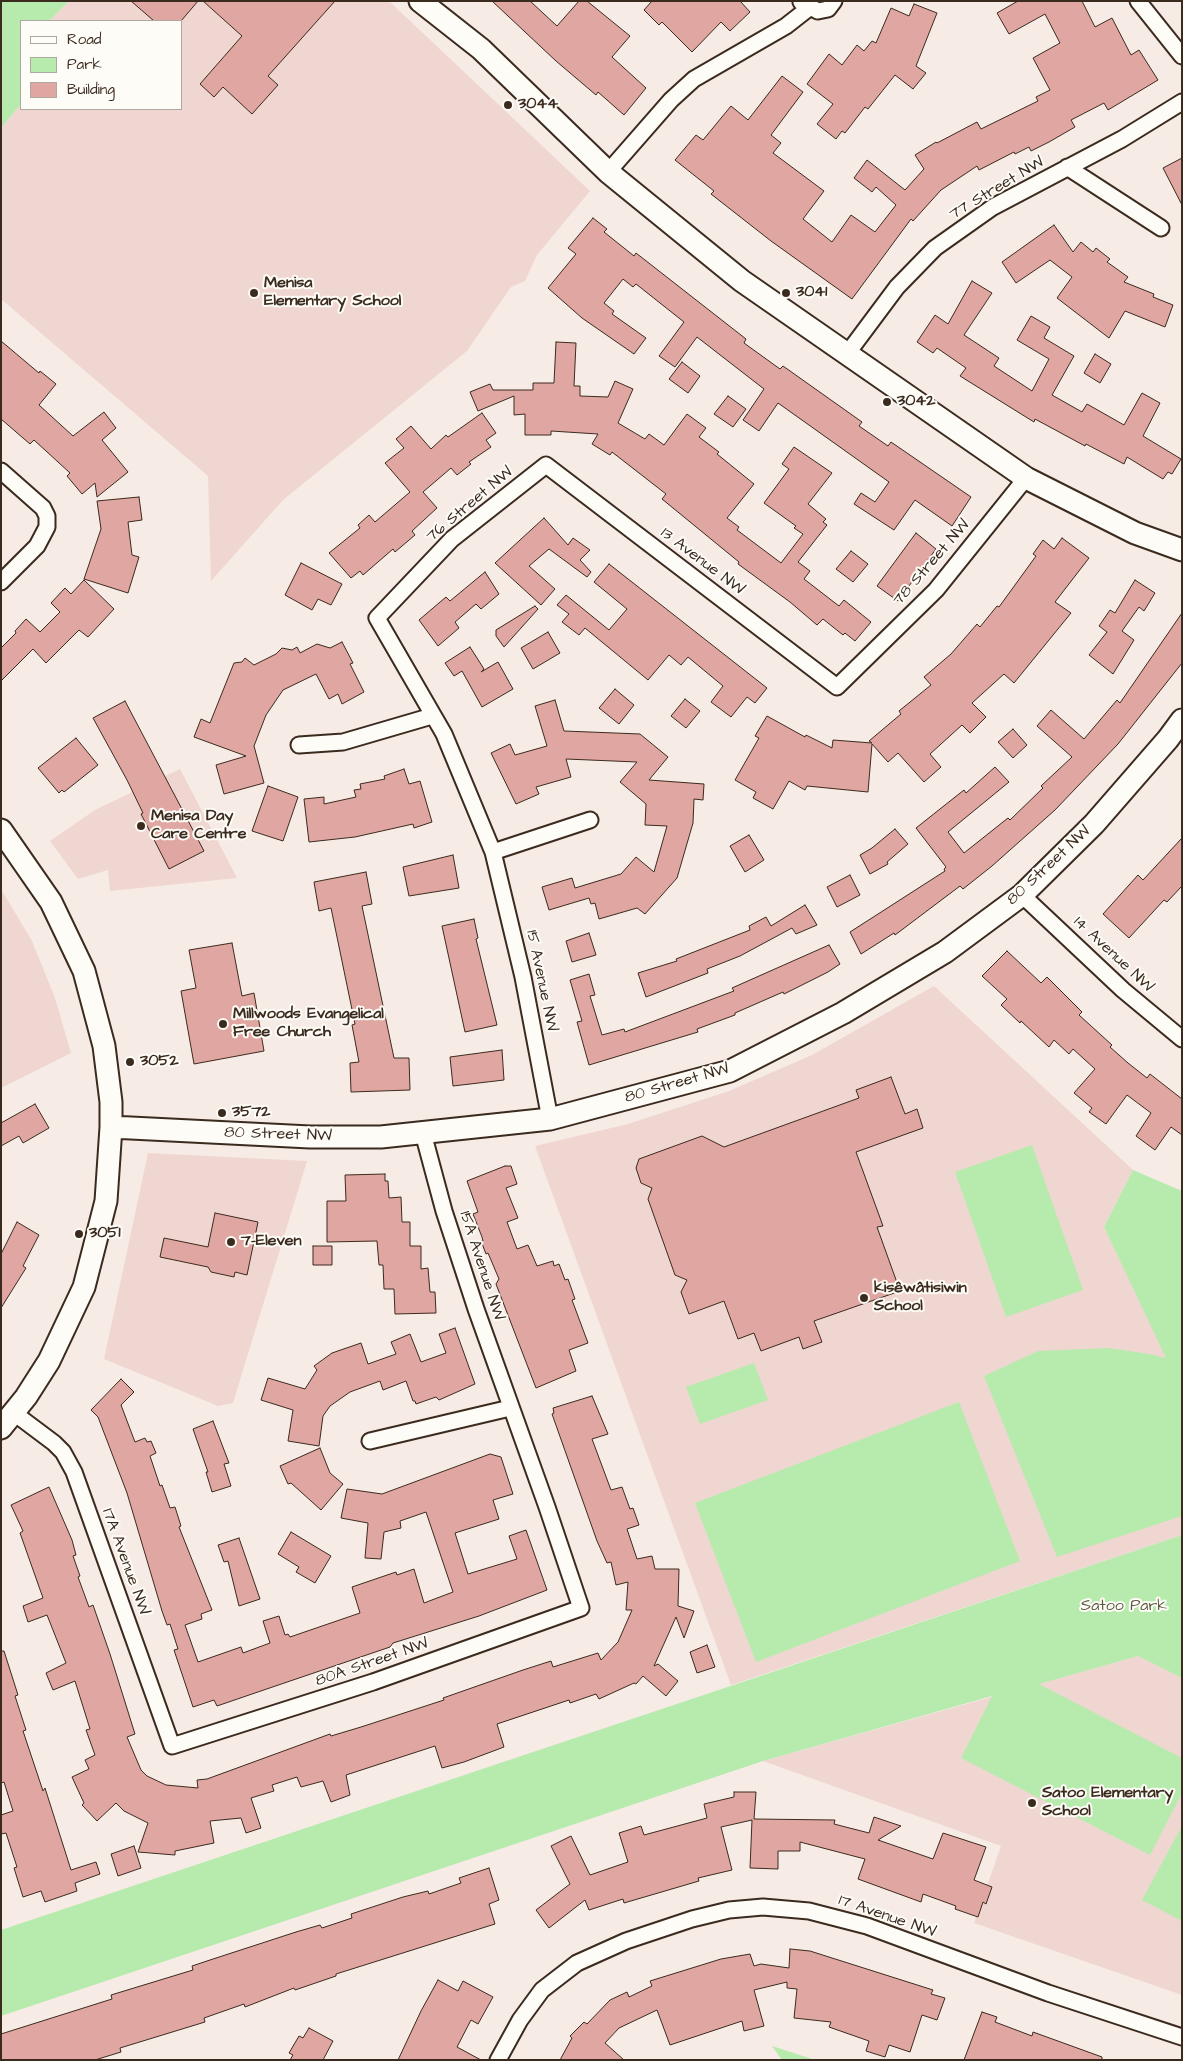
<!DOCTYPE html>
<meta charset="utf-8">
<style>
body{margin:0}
#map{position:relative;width:1183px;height:2061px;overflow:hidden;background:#f7ebe6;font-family:"Architects Daughter",sans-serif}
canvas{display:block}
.frame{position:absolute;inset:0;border:2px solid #3b2a1e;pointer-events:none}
.legend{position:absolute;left:20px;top:20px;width:162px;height:90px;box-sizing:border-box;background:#fdfcf7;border:1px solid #afa8a0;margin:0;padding:6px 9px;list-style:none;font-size:15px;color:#3b2a1e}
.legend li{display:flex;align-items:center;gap:10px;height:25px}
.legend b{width:25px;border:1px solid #afa8a0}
</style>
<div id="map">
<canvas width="1183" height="2061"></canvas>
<div class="frame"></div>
<ul class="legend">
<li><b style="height:6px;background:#fdfcf7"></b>Road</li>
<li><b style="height:14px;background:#b6ebad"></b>Park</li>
<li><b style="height:14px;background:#e0a6a1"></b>Building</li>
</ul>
</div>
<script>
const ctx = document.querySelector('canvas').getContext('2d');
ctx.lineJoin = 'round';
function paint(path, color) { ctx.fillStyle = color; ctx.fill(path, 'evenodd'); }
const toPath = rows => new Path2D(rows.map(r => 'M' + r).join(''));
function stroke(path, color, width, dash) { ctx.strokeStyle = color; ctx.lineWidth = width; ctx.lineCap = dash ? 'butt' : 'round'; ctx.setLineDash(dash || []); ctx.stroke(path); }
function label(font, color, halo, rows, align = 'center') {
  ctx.font = font + ' "Architects Daughter",sans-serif'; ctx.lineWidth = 4; ctx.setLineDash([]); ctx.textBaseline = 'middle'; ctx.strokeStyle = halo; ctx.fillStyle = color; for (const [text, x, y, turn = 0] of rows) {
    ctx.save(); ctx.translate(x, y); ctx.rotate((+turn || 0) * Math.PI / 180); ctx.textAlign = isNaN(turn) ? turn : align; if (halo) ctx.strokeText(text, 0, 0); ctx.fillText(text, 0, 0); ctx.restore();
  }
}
const built = toPath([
 [69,1,389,1,590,191,537,255,525,281,511,287,467,351,283,500,211,581,208,476,1,299,1,128,21,104,21,109,181,109,181,21,49,21],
 [180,769,237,878,110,891,108,870,78,879,50,841,95,810],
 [1,889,32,941,55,998,71,1053,1,1088],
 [934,986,1133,1170,1104,1227,1182,1390,1182,1535,731,1685,535,1146,628,1124,729,1091,812,1055],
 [148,1153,307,1161,233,1403,218,1406,104,1359],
 [1138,1656,1182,1678,1182,1995,974,1923,1001,1846,763,1761]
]);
const green = toPath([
 [1,1,69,1,49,21,21,21,21,104,1,128],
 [1032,1145,1083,1290,1006,1317,955,1172],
 [1133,1170,1182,1191,1182,1516,1057,1557,984,1376,1038,1351,1109,1348,1149,1354,1166,1358,1104,1227],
 [754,1363,768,1400,700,1424,686,1387],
 [959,1402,1020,1561,756,1662,695,1503],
 [1182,1535,1182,1678,1138,1656,1039,1684,1182,1758,1182,1793,1150,1855,961,1758,992,1696,763,1761,1,2016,1,1930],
 [1182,1826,1182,1921,1142,1900],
 [772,2046,815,2060,782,2060]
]);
const building = toPath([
 [131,1,198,1,181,21,154,21,131,1],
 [203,1,335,1,268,76,278,85,252,114,223,87,214,97,200,84,242,36,203,1],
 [492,1,530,1,557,26,579,1,587,1,630,36,612,57,646,88,624,115,598,92,596,95,556,61,492,1],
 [652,1,740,1,750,12,730,31,721,22,692,52,662,22,659,25,644,10,652,1],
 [1018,1,1082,1,1095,27,1112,18,1131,55,1139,50,1158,80,1108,110,1104,103,1071,120,1075,127,1049,142,1031,151,1029,147,1015,154,1014,152,979,170,977,166,941,190,913,221,911,219,852,299,771,241,711,194,714,191,675,160,696,135,703,140,731,106,748,120,782,76,803,92,771,135,781,143,773,153,824,191,803,219,832,242,851,215,875,232,896,205,876,187,872,192,854,178,867,160,905,190,924,169,915,155,936,142,937,143,977,122,981,129,1038,101,1036,97,1050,90,1033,58,1060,43,1045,14,1009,34,997,13,1018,1],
 [914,4,937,13,916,66,926,73,913,89,895,75,868,109,865,107,845,133,842,131,836,139,817,124,833,104,807,84,829,54,842,65,857,45,864,51,872,41,876,43,891,8,909,16,914,4],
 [1182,158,1182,205,1163,168,1182,158],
 [593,218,607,229,604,232,634,256,636,253,746,339,744,343,780,369,783,366,862,422,859,426,888,446,891,442,971,497,952,526,915,500,894,530,854,504,861,493,875,502,889,482,778,403,759,431,743,420,764,389,697,337,675,367,659,356,684,322,636,284,633,287,623,279,604,303,614,311,612,314,646,338,634,354,582,318,548,288,576,254,568,248,593,218],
 [1054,225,1073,252,1081,242,1093,252,1096,248,1110,259,1107,262,1128,277,1124,282,1154,294,1153,297,1173,305,1165,327,1125,311,1109,338,1057,298,1072,277,1050,260,1016,283,1002,262,1054,225],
 [972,281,992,293,964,335,999,358,994,366,1032,391,1049,359,1017,340,1031,316,1050,327,1044,338,1074,356,1052,395,1082,412,1087,404,1124,425,1142,393,1160,403,1143,436,1181,459,1172,474,1168,472,1163,479,1127,457,1124,464,1086,444,1085,446,1035,419,1034,422,960,376,966,368,937,348,933,353,917,342,935,315,948,324,972,281],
 [1,341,39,373,40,371,56,384,39,405,73,436,104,412,116,428,102,440,128,472,97,497,95,483,82,494,67,476,70,473,34,440,30,444,1,419,1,341],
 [556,342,576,343,574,386,580,386,580,396,608,397,615,381,633,389,618,423,645,439,649,434,664,445,687,414,706,428,699,437,719,452,717,454,754,484,727,518,739,527,737,530,781,563,803,534,794,528,796,526,764,503,789,469,782,464,794,447,832,473,808,504,826,519,823,522,827,525,798,562,810,571,804,579,839,606,844,600,871,622,855,641,845,633,843,635,823,619,817,625,790,602,738,564,739,562,662,499,666,494,612,452,610,455,592,444,598,434,551,431,551,435,525,435,525,414,514,415,514,396,478,411,470,392,490,384,493,390,533,390,533,383,554,383,556,342],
 [1095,354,1111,364,1100,383,1084,373,1095,354],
 [682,362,700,376,688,393,669,379,682,362],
 [728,396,746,409,733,427,714,414,728,396],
 [482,413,496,433,486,440,491,447,469,462,471,464,457,475,451,468,423,492,437,508,412,531,415,535,395,552,393,549,363,575,360,571,351,578,329,553,360,528,358,525,369,515,375,522,410,492,385,463,404,448,396,439,411,426,431,449,446,435,448,437,482,413],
 [139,497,142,520,128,522,132,555,139,557,128,593,84,579,101,529,97,501,139,497],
 [544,518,568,545,573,538,590,550,580,560,591,572,587,577,549,549,529,566,555,589,541,605,495,563,544,518],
 [916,533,936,549,898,601,877,586,916,533],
 [1062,538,1089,558,1055,602,1071,613,1014,683,1004,674,972,703,986,717,970,733,962,725,930,754,941,767,924,782,898,753,888,762,872,744,868,792,807,786,805,790,789,781,773,809,753,798,756,792,735,780,759,738,755,736,767,716,805,737,806,735,832,748,833,740,872,743,869,741,901,714,899,711,931,685,924,677,951,654,977,624,980,627,997,606,999,607,1036,556,1033,554,1043,540,1054,549,1062,538],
 [851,551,868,564,853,582,836,569,851,551],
 [301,563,342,584,331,605,318,599,312,610,285,595,301,563],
 [609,564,767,688,755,703,747,697,731,717,711,702,723,686,688,657,681,665,669,655,648,680,585,628,579,635,562,622,569,614,557,605,566,595,609,630,627,609,594,582,609,564],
 [485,572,499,594,481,609,476,604,455,622,459,628,438,646,419,620,446,597,450,601,485,572],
 [84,580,114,609,88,637,79,630,46,663,33,649,1,681,1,648,16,633,15,631,26,619,40,632,60,612,51,603,65,588,71,594,84,580],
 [1135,580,1155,593,1144,611,1139,607,1122,631,1134,640,1113,674,1089,655,1107,632,1099,626,1110,610,1115,613,1135,580],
 [535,606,538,609,504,647,496,636,496,630,535,606],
 [1182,613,1182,663,1118,744,1055,810,992,866,963,889,960,886,895,935,894,933,861,954,850,932,945,871,944,869,946,867,916,828,964,790,966,793,995,767,1009,782,948,832,964,853,1008,818,1010,820,1043,788,1041,786,1072,757,1037,726,1051,710,1084,739,1117,700,1120,703,1182,613],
 [548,632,560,653,533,669,521,648,548,632],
 [342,642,353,663,350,664,364,692,342,704,338,694,329,699,316,674,283,690,266,715,254,746,264,783,224,794,216,765,246,756,194,737,201,719,210,723,234,663,242,662,245,658,254,665,276,654,282,648,292,650,297,647,300,653,317,644,330,648,342,642],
 [470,647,484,669,481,672,498,662,513,689,482,707,462,671,454,676,445,663,470,647],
 [615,689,634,705,619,724,599,708,615,689],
 [685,699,700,711,686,728,671,716,685,699],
 [555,700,564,731,640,734,668,757,649,780,704,784,703,800,694,799,693,823,677,878,645,914,637,908,599,919,595,903,591,904,589,898,549,910,542,887,572,878,575,888,621,874,636,857,654,872,667,826,645,825,646,804,620,782,637,762,566,759,571,777,536,787,539,794,516,804,491,753,510,744,515,755,547,746,535,706,555,700],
 [125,701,204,851,169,869,141,814,143,813,127,780,93,718,125,701],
 [1013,729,1027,745,1013,758,998,742,1013,729],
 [76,738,98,765,64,792,62,790,59,793,38,768,76,738],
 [404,769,409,784,420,781,432,822,414,828,413,824,355,837,309,842,304,799,324,797,324,804,356,797,354,790,361,789,360,784,385,779,384,776,404,769],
 [268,786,298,797,283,841,252,831,268,786],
 [895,829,908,844,887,862,888,864,870,874,860,855,872,848,895,829],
 [749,835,764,860,745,872,730,846,749,835],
 [1182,838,1182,886,1167,902,1164,900,1129,938,1103,914,1138,875,1143,880,1182,838],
 [453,855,459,888,409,896,403,867,453,855],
 [366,872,372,904,362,906,394,1058,409,1058,410,1090,351,1092,350,1063,359,1062,352,1025,355,1024,331,908,319,911,314,882,366,872],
 [850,875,860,895,837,907,827,887,850,875],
 [805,905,817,925,796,934,792,928,740,956,707,969,708,973,646,997,638,973,677,961,676,959,750,930,749,926,766,917,771,926,805,905],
 [474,919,478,938,476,939,497,1025,465,1032,442,926,474,919],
 [589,933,596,955,572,962,566,941,589,933],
 [232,943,242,996,254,993,264,1051,194,1064,181,991,196,988,189,950,232,943],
 [829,945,840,964,828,972,784,994,783,992,735,1013,735,1015,697,1029,698,1032,589,1065,577,1022,582,1021,570,980,589,974,595,995,590,996,602,1035,624,1029,625,1032,734,991,732,988,829,945],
 [1007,951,1041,983,1047,977,1082,1012,1079,1015,1112,1045,1110,1047,1128,1063,1147,1078,1150,1074,1182,1099,1182,1135,1171,1127,1155,1150,1136,1136,1151,1113,1127,1095,1106,1124,1089,1112,1092,1108,1074,1093,1095,1069,1073,1049,1069,1054,1054,1040,1049,1047,1021,1021,1020,1023,1001,1005,1007,999,982,976,1007,951],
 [502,1050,504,1080,453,1086,450,1057,502,1050],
 [891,1077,905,1114,917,1109,923,1128,856,1152,883,1226,877,1227,900,1291,814,1321,822,1342,803,1349,799,1337,761,1351,754,1333,738,1339,724,1301,689,1314,681,1292,687,1280,675,1275,648,1199,652,1188,641,1183,636,1168,639,1159,702,1136,724,1147,859,1098,856,1090,891,1077],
 [35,1104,49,1128,23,1143,19,1136,1,1146,1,1123,35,1104],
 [505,1166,511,1166,517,1184,506,1188,518,1218,507,1222,517,1249,528,1245,537,1266,553,1261,554,1266,559,1264,565,1280,568,1279,575,1299,572,1300,588,1343,569,1350,576,1371,536,1388,496,1284,499,1279,488,1253,486,1254,481,1241,483,1241,482,1237,473,1214,478,1212,467,1181,505,1166],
 [385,1174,385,1181,388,1181,389,1198,401,1197,402,1222,410,1222,410,1246,421,1246,421,1269,428,1268,430,1292,435,1292,436,1313,395,1314,394,1289,384,1289,383,1265,379,1265,377,1241,327,1242,327,1201,346,1201,345,1175,385,1174],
 [215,1213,258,1222,247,1275,235,1272,234,1277,211,1272,208,1267,160,1257,164,1238,208,1247,215,1213],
 [17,1222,39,1235,23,1266,26,1268,1,1308,1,1254,17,1222],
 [313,1246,332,1246,332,1265,313,1265,313,1246],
 [455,1328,475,1384,439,1400,436,1397,416,1404,415,1401,413,1401,406,1381,383,1390,380,1381,350,1392,330,1406,323,1416,319,1446,288,1441,293,1410,261,1400,268,1378,305,1389,317,1370,314,1366,332,1353,361,1343,368,1364,396,1354,391,1342,410,1334,421,1362,446,1353,439,1334,455,1328],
 [121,1379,134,1392,121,1405,135,1442,145,1438,147,1442,151,1441,156,1453,150,1456,160,1486,162,1485,170,1508,175,1507,181,1526,179,1527,212,1610,201,1614,202,1619,185,1625,198,1662,241,1647,243,1653,270,1643,263,1621,279,1616,285,1635,288,1634,290,1637,360,1613,352,1587,396,1572,397,1575,414,1569,424,1603,453,1592,426,1512,400,1521,401,1528,384,1532,381,1559,365,1558,368,1523,341,1518,347,1489,382,1494,490,1454,501,1457,513,1494,493,1500,499,1519,455,1533,468,1574,517,1559,509,1536,526,1530,547,1590,479,1616,393,1643,390,1647,252,1694,217,1706,214,1700,193,1707,174,1650,178,1649,170,1624,167,1625,162,1611,127,1493,98,1417,91,1410,121,1379],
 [592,1396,608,1434,592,1439,611,1490,622,1487,630,1509,633,1508,639,1525,627,1529,637,1559,652,1556,655,1569,679,1569,678,1606,694,1611,684,1638,676,1617,654,1666,658,1664,678,1681,666,1696,643,1676,636,1684,634,1683,599,1699,596,1694,570,1703,569,1700,497,1724,504,1747,464,1762,442,1768,435,1746,346,1775,350,1795,331,1802,323,1781,301,1787,297,1777,272,1785,274,1791,251,1798,261,1828,246,1833,241,1818,210,1821,214,1843,175,1851,175,1855,138,1852,148,1823,124,1811,116,1803,97,1821,82,1805,84,1803,72,1777,89,1769,85,1760,95,1755,86,1730,90,1729,75,1681,53,1690,46,1673,66,1663,47,1615,28,1622,23,1606,43,1598,20,1533,23,1531,11,1505,49,1487,72,1540,76,1555,73,1556,80,1576,78,1577,89,1607,93,1605,110,1654,135,1734,127,1737,141,1770,147,1776,166,1785,198,1788,197,1780,207,1779,330,1734,331,1736,361,1727,444,1700,443,1698,523,1670,551,1661,553,1667,598,1653,601,1660,618,1642,632,1610,626,1610,628,1582,616,1585,611,1562,607,1563,597,1541,552,1414,554,1413,553,1408,592,1396],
 [213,1421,229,1463,224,1464,231,1486,212,1492,206,1472,208,1472,193,1429,213,1421],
 [320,1448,330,1473,343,1484,321,1510,291,1483,288,1484,280,1466,320,1448],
 [291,1532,331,1556,315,1583,296,1572,299,1567,278,1554,291,1532],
 [239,1538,260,1599,239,1606,228,1561,224,1562,218,1545,239,1538],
 [707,1645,715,1667,697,1673,690,1652,707,1645],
 [1,1651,4,1651,18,1695,15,1696,26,1730,23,1731,43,1791,45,1788,71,1870,96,1862,100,1874,75,1883,77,1891,45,1902,41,1891,23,1897,14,1868,17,1867,6,1833,1,1834,1,1815,13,1811,4,1782,1,1783,1,1651],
 [734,1792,756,1792,754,1819,835,1820,834,1824,869,1833,874,1817,901,1826,878,1840,933,1859,943,1833,986,1847,974,1880,992,1887,986,1904,983,1902,978,1917,955,1909,956,1906,923,1894,921,1902,858,1879,865,1859,800,1842,800,1851,778,1851,778,1869,750,1868,752,1820,721,1827,732,1870,698,1878,699,1881,624,1903,623,1899,589,1910,585,1900,549,1928,536,1910,570,1884,551,1846,571,1836,590,1875,628,1862,619,1833,641,1826,644,1835,707,1818,704,1804,734,1797,734,1792],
 [134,1846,141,1868,118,1876,111,1854,134,1846],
 [489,1868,499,1900,489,1904,495,1924,336,1974,336,1976,295,1990,294,1988,245,2007,244,2004,204,2018,205,2022,120,2048,121,2052,95,2060,1,2060,1,2034,112,1999,111,1995,193,1970,192,1966,210,1960,296,1932,320,1925,322,1928,352,1918,351,1914,403,1897,428,1891,429,1894,461,1883,459,1878,489,1868],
 [790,1949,810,1951,933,1990,931,1994,945,1998,937,2020,922,2015,910,2052,889,2045,885,2057,866,2051,869,2041,829,2027,831,2022,794,2018,797,1989,787,1988,787,1982,754,1990,764,2026,744,2031,742,2021,670,2045,657,2010,619,2028,605,2043,624,2060,560,2060,572,2038,570,2036,584,2022,587,2024,610,2000,627,1992,629,1997,652,1986,650,1981,721,1959,750,1954,754,1966,761,1964,789,1968,790,1949],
 [438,1980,458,1991,463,1981,493,1997,478,2024,471,2020,457,2047,481,2060,398,2060,421,2011,438,1980],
 [982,2012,997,2017,995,2022,1032,2036,1033,2032,1102,2057,1102,2060,964,2060,982,2012],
 [309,2028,333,2041,323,2060,290,2060,293,2055,289,2053,299,2036,303,2038,309,2028]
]);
const street = toPath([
 [1138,1,1182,56],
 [801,2,818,11,828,9,834,1],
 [1067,167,1161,228],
 [608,172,671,100,694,79,786,26,809,8],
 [847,354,897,287,935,248,993,207,1122,139,1182,102],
 [1,471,43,508,47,516,47,527,37,546,1,582],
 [299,745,343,742,432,716],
 [493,852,590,820],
 [1022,895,1123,990,1182,1039],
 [550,1119,523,977,493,852,444,734,377,618,452,539,546,465,837,687,936,590,1026,478],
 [14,1413,54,1443,63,1452,74,1472,172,1746,373,1682,581,1608,547,1507,476,1309,444,1211,423,1133],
 [370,1441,510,1408],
 [498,2060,520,2020,542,1990,577,1963,626,1941,692,1919,729,1910,763,1907,809,1911,867,1926,1048,1993,1182,2037]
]);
const secondary = toPath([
 [420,1,481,49,608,172,742,281,1026,478,1135,533,1182,550],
 [1,830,51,902,84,971,104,1046,111,1102,111,1127,106,1201,84,1287,49,1361,26,1397,1,1428],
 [111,1127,310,1137,381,1137,550,1119,730,1071,843,1013,945,952,1022,895,1094,824,1168,739,1182,720]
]);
const markers = [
 [508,105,5,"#3b2a1e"],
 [254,293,5,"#3b2a1e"],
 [786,293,5,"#3b2a1e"],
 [887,402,5,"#3b2a1e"],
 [141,826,5,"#3b2a1e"],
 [223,1024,5,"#3b2a1e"],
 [130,1062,5,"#3b2a1e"],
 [222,1113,5,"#3b2a1e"],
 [79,1234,5,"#3b2a1e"],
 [231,1242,5,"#3b2a1e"],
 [864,1298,5,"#3b2a1e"],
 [1032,1803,5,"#3b2a1e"]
];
const poiNames = [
 ["3044",518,105],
 ["Menisa",264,284],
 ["Elementary School",264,302],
 ["3041",796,293],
 ["3042",897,402],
 ["Menisa Day",151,817],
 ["Care Centre",151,835],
 ["Millwoods Evangelical",233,1015],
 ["Free Church",233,1033],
 ["3052",140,1062],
 ["3572",232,1113],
 ["3051",89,1234],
 ["7-Eleven",241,1242],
 ["kisêwâtisiwin",874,1289],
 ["School",874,1307],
 ["Satoo Elementary",1042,1794],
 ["School",1042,1812]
];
const streetNames = [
 ["77 Street NW",997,189,-31],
 ["76 Street NW",470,505,-40],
 ["13 Avenue NW",702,562,37],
 ["78 Street NW",932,563,-49],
 ["80 Street NW",1049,866,-43],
 ["14 Avenue NW",1113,955,43],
 ["15 Avenue NW",541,981,78],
 ["80 Street NW",677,1084,-16],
 ["80 Street NW",278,1135,2],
 ["15A Avenue NW",481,1266,72],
 ["17A Avenue NW",125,1562,70],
 ["80A Street NW",372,1663,-19],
 ["17 Avenue NW",887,1917,19]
];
const parkNames = [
 ["Satoo Park",1124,1607]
];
paint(built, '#f0d6d1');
paint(green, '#b6ebad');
paint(building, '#e0a6a1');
stroke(building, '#3b2a1e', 1);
stroke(street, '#3b2a1e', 19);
stroke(secondary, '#3b2a1e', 25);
stroke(street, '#fdfcf7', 15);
stroke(secondary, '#fdfcf7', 21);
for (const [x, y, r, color] of markers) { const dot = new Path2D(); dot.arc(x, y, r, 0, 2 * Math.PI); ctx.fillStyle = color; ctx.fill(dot); stroke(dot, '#fdfcf7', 2); }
label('bold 16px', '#3b2a1e', '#fdfcf7', poiNames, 'left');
label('16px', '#3b2a1e', '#fdfcf7', streetNames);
label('16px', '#5a5a42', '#fdfcf7', parkNames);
</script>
